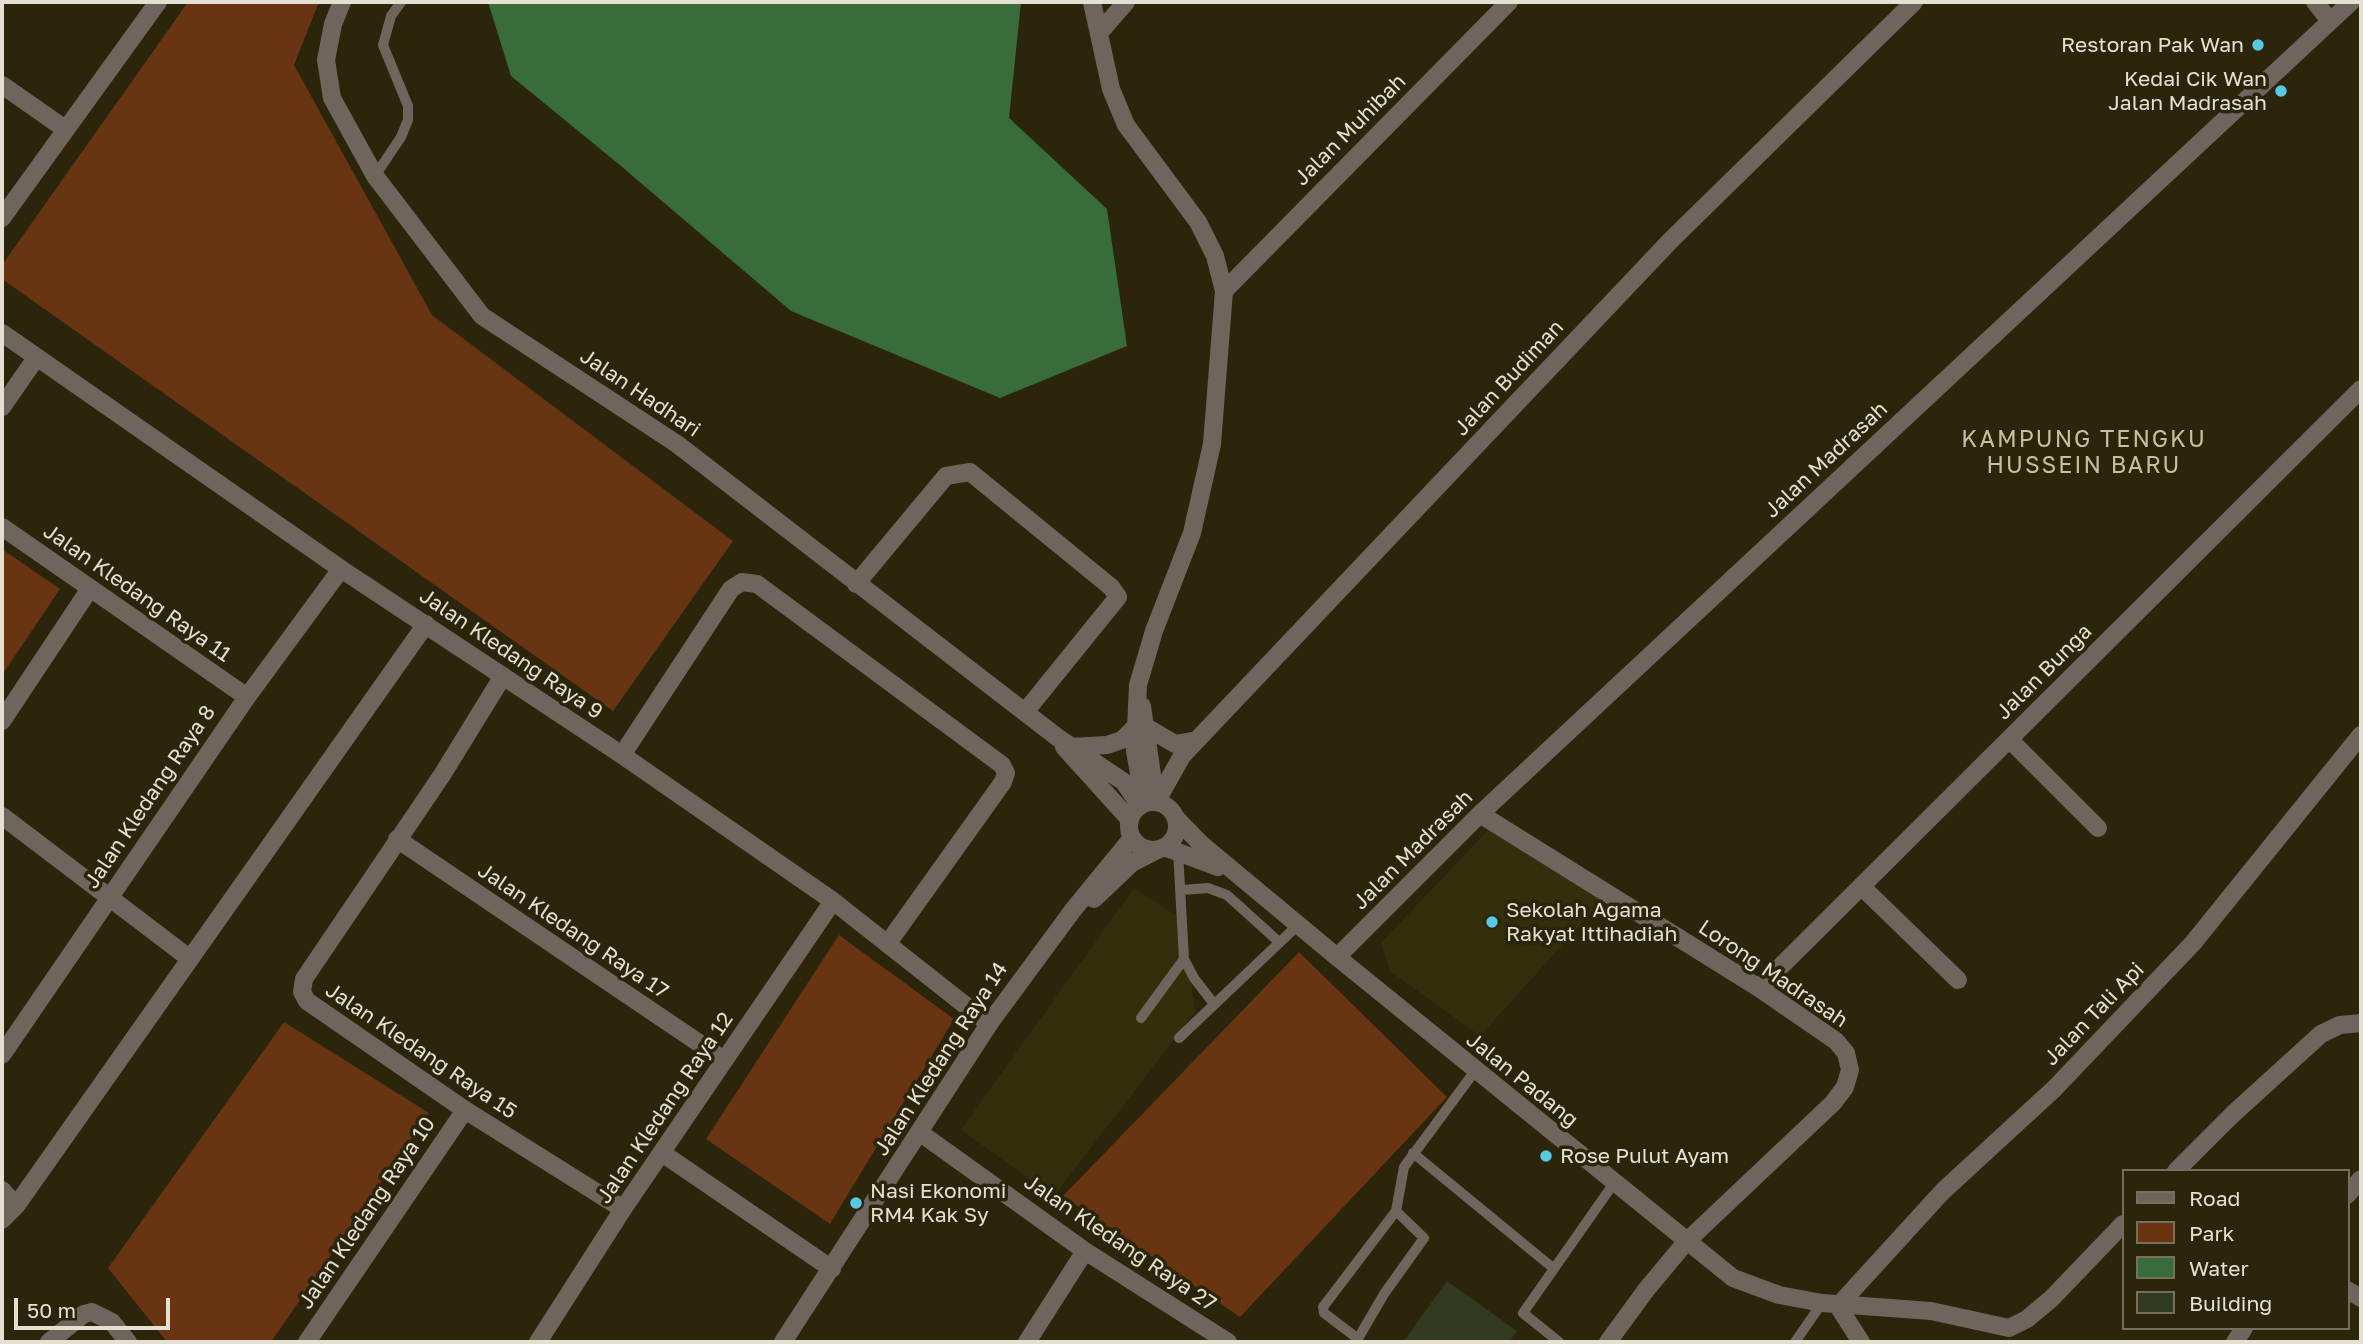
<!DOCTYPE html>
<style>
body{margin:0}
#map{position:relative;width:2363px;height:1344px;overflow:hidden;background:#2b250c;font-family:"Golos Text",sans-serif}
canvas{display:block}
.frame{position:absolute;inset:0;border:4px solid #e4e1d2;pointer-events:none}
.legend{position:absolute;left:2122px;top:1169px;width:228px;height:161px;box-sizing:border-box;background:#2b250c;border:2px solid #75705b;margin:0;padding:9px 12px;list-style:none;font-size:21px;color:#e4e1d2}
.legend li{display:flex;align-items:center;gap:14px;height:35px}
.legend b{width:35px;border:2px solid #75705b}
.scale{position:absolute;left:14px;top:1298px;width:156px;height:32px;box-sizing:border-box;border:4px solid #e4e1d2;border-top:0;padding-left:9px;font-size:21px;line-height:24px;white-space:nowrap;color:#e4e1d2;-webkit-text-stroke:5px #2b250c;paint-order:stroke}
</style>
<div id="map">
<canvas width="2363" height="1344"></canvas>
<div class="frame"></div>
<ul class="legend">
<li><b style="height:9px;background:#6e665c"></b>Road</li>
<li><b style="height:19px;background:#693411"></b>Park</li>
<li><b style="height:19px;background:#386c3a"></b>Water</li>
<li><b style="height:19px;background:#323921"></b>Building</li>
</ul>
<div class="scale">50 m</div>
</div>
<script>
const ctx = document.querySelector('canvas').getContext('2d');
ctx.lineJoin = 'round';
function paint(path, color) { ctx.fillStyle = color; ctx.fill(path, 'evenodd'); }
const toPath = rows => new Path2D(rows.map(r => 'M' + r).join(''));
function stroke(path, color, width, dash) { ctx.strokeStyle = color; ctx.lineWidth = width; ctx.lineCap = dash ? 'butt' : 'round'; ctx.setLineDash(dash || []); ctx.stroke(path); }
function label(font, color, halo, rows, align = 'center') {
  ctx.font = font + ' "Golos Text",sans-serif'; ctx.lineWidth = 7; ctx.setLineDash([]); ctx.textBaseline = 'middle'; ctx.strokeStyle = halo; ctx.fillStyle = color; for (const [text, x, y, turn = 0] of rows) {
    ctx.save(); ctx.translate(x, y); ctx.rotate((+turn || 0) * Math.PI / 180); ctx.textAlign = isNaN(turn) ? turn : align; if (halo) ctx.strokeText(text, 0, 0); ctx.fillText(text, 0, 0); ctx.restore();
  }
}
const built = toPath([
 [1490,828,1602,901,1480,1036,1390,971,1381,943],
 [1134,888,1183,920,1195,1012,1054,1196,961,1130]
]);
const green = toPath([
 [188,2,319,2,294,65,432,315,733,541,613,711,2,279,2,265],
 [2,549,60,589,2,675],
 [839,935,954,1019,830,1224,706,1139],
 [1299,952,1447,1097,1240,1317,1063,1196],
 [284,1022,429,1113,271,1342,167,1342,108,1268]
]);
const water = toPath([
 [488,2,1021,2,1009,118,1107,209,1127,346,1000,398,791,311,621,166,511,76]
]);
const building = toPath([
 [1447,1281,1517,1331,1509,1342,1403,1342]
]);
const service = toPath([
 [375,176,401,137,408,120,408,106,383,45,391,16,401,2],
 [1178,851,1184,959,1194,978,1214,1004],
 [1182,890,1208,888,1227,895,1279,942],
 [1141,1018,1184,959],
 [1179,1038,1298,925],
 [1413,1153,1553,1268],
 [1357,1338,1324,1313,1323,1307,1396,1211,1404,1167,1475,1071],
 [1356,1342,1384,1294,1424,1238,1396,1211],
 [1559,1342,1523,1313,1614,1183],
 [1795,1342,1822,1303]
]);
const minor = toPath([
 [342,2,333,24,326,60,332,98,375,176,482,316,677,444,1057,737,1124,782,1140,806],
 [1092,2,1111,89,1126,125,1198,222,1215,256,1224,291,1212,444,1192,533,1154,631,1138,685,1135,751,1144,801],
 [2315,2,2330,21],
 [1100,32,1126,2],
 [2,85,65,129],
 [2,218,158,2],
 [1224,291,1509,2],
 [2,333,341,569,622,755,833,901,989,1024],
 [2,407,36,358],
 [2,527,247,697],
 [856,584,946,476,970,472,1111,587,1118,597,1025,712],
 [503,676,442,775,304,979,302,992,307,1001,465,1110,623,1209],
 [1142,706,1156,802],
 [2,721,89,590],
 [1146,727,1175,744,1197,740],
 [2009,739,2098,828],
 [1064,747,1130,820],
 [1071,747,1107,745,1122,740,1134,728],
 [622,755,731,589,742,582,757,584,1002,765,1006,773,1003,782,888,943],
 [1156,802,1182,756,1197,740,1671,240,1914,2],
 [1480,814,1759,988,1836,1041,1846,1053,1850,1070,1845,1087,1833,1103,1686,1242,1646,1290,1608,1342],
 [2,816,189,958],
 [397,839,724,1060],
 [1861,886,1958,980],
 [1337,957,1733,1278,1779,1295,1822,1303,1931,1311,2009,1328],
 [1759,988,2361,389],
 [2,1055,247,697,341,569],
 [919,1132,1085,1251,1228,1342],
 [662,1153,832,1269],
 [2176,1171,2233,1114,2321,1034,2340,1025,2361,1023],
 [2,1190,16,1206],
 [2347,1195,2361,1179],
 [2,1220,16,1206,426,624],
 [2347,1290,2361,1298],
 [2009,1328,2027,1319,2051,1299,2123,1224],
 [49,1342,84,1314,92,1312,112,1322,128,1342],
 [307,1342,465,1110],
 [538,1342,623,1209,833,901],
 [1027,1342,1085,1251],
 [1861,1342,1838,1306,1943,1191,2054,1089,2193,943,2361,735],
 [2235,1342,2244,1328]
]);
const tertiary = toPath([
 '1129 826a24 24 0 1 1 48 0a24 24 0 1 1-48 0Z',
 [1175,817,1201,844,1337,957,1480,814,2351,2],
 [1164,847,1218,867],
 [1094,899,1132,863,1159,849],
 [783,1342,989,1024,1073,910,1132,838]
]);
const markers = [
 [2258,45,7,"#58c9e3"],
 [2281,91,7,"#58c9e3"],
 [1492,922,7,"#58c9e3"],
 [1546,1156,7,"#58c9e3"],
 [856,1203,7,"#58c9e3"]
];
const poiNames = [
 ["Restoran Pak Wan",2244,45,"right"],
 ["Kedai Cik Wan",2267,79,"right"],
 ["Jalan Madrasah",2267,103,"right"],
 ["Sekolah Agama",1506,910],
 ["Rakyat Ittihadiah",1506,934],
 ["Rose Pulut Ayam",1560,1156],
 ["Nasi Ekonomi",870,1191],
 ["RM4 Kak Sy",870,1215]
];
const streetNames = [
 ["Jalan Muhibah",1350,130,-45],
 ["Jalan Budiman",1509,378,-47],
 ["Jalan Hadhari",640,393,34],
 ["Jalan Madrasah",1826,460,-43],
 ["Jalan Kledang Raya 11",137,593,35],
 ["Jalan Kledang Raya 9",511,654,34],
 ["Jalan Bunga",2044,672,-45],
 ["Jalan Kledang Raya 8",150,797,-56],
 ["Jalan Madrasah",1413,850,-45],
 ["Jalan Kledang Raya 17",573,931,34],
 ["Lorong Madrasah",1773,974,34],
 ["Jalan Tali Api",2094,1014,-46],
 ["Jalan Kledang Raya 15",421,1051,34],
 ["Jalan Kledang Raya 14",941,1059,-57],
 ["Jalan Padang",1522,1080,39],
 ["Jalan Kledang Raya 12",665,1108,-56],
 ["Jalan Kledang Raya 10",367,1213,-56],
 ["Jalan Kledang Raya 27",1120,1243,34]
];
const neighbourhoodNames = [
 ["KAMPUNG TENGKU",2084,440],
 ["HUSSEIN BARU",2084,466]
];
paint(built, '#352e0c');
paint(green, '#693411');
paint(water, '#386c3a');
paint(building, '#323921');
stroke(service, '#6e665c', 10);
stroke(minor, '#6e665c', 18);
stroke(tertiary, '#6e665c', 18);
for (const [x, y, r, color] of markers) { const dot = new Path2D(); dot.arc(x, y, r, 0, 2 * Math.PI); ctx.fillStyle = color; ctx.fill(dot); stroke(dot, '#2b250c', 2.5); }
label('21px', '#e4e1d2', '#2b250c', poiNames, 'left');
label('21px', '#e4e1d2', '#2b250c', streetNames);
ctx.letterSpacing = '2px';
label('23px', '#c6c0a2', '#2b250c', neighbourhoodNames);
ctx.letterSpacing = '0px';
</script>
